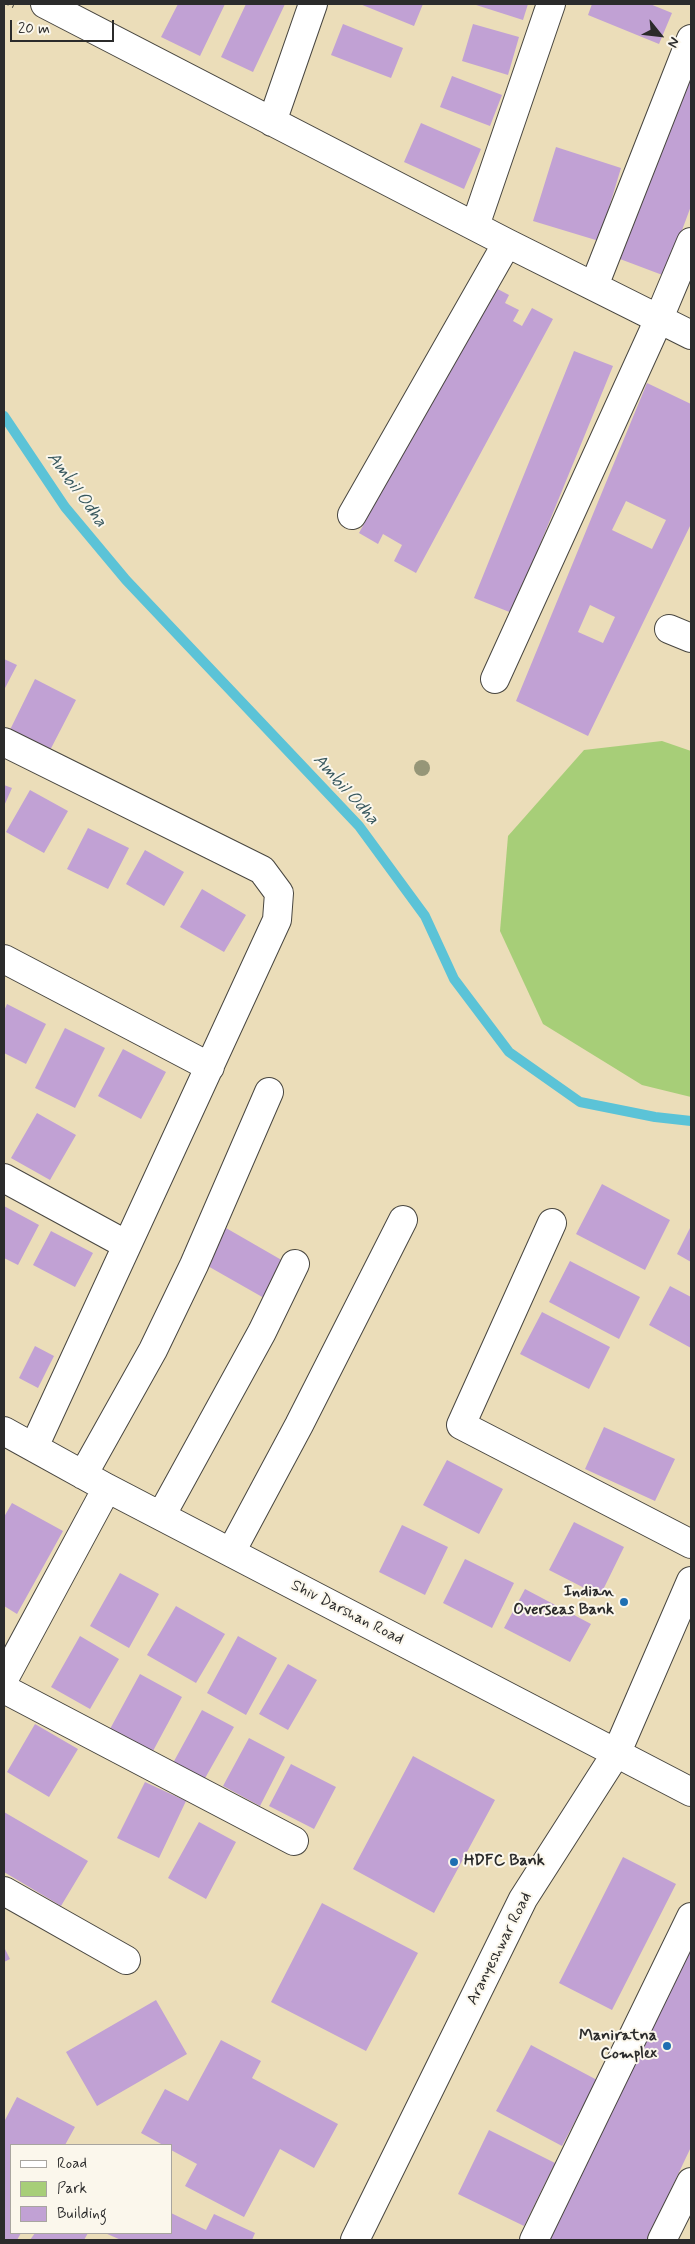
<!DOCTYPE html>
<style>
body{margin:0}
#map{position:relative;width:695px;height:2244px;overflow:hidden;background:#ebddb9;font-family:Mynerve,sans-serif}
canvas{display:block}
.frame{position:absolute;inset:0;border:5px solid #2b2b2b;pointer-events:none}
.legend{position:absolute;left:10px;top:2144px;width:162px;height:90px;box-sizing:border-box;background:#fbf7ec;border:1px solid #a8a59f;margin:0;padding:6px 9px;list-style:none;font-size:15px;color:#2b2b2b}
.legend li{display:flex;align-items:center;gap:10px;height:25px}
.legend b{width:25px;border:1px solid #a8a59f}
.north{position:absolute;left:635px;top:10px;width:50px;height:50px;-webkit-text-stroke:4px #fbf7ec;paint-order:stroke;rotate:119deg;font-size:14px;font-weight:700;line-height:20px;text-align:center;color:#2b2b2b}
.north::after{content:'';display:block;margin:auto;width:18px;height:22px;background:#2b2b2b;clip-path:polygon(50% 0,100% 100%,50% 72%,0 100%)}
.scale{position:absolute;left:10px;top:20px;width:104px;height:22px;box-sizing:border-box;border:2px solid #2b2b2b;border-top:0;padding-left:6px;font-size:15px;line-height:18px;white-space:nowrap;color:#2b2b2b;-webkit-text-stroke:4px #fbf7ec;paint-order:stroke}
</style>
<div id="map">
<canvas width="695" height="2244"></canvas>
<div class="frame"></div>
<ul class="legend">
<li><b style="height:6px;background:#fff"></b>Road</li>
<li><b style="height:14px;background:#a7ce78"></b>Park</li>
<li><b style="height:14px;background:#c1a1d4"></b>Building</li>
</ul>
<div class="north">N</div>
<div class="scale">20 m</div>
</div>
<script>
const ctx = document.querySelector('canvas').getContext('2d');
ctx.lineJoin = 'round';
function paint(path, color) { ctx.fillStyle = color; ctx.fill(path, 'evenodd'); }
const toPath = rows => new Path2D(rows.map(r => 'M' + r).join(''));
function stroke(path, color, width, dash) { ctx.strokeStyle = color; ctx.lineWidth = width; ctx.lineCap = dash ? 'butt' : 'round'; ctx.setLineDash(dash || []); ctx.stroke(path); }
function label(font, color, halo, rows, align = 'center') {
  ctx.font = font + ' Mynerve,sans-serif'; ctx.lineWidth = 4; ctx.setLineDash([]); ctx.textBaseline = 'middle'; ctx.strokeStyle = halo; ctx.fillStyle = color; for (const [text, x, y, turn = 0] of rows) {
    ctx.save(); ctx.translate(x, y); ctx.rotate((+turn || 0) * Math.PI / 180); ctx.textAlign = isNaN(turn) ? turn : align; if (halo) ctx.strokeText(text, 0, 0); ctx.fillText(text, 0, 0); ctx.restore();
  }
}
const green = toPath([
 [662,741,691,751,691,1097,642,1085,543,1024,500,931,508,836,584,750]
]);
const stream = toPath([
 [4,416,65,507,126,580,359,826,425,916,454,979,509,1052,580,1102,655,1117,691,1121]
]);
const building = toPath([
 [178,4,225,4,200,56,161,37],
 [246,4,285,4,253,72,221,57],
 [360,4,423,4,414,26],
 [473,4,528,4,523,20],
 [592,4,650,4,672,13,659,44,588,15],
 [343,24,403,48,391,78,331,55],
 [473,24,519,37,508,75,462,61],
 [691,74,691,206,665,276,620,259],
 [452,76,502,95,490,126,440,107],
 [421,123,481,149,464,189,404,162],
 [556,147,621,168,599,241,533,221],
 [492,286,509,295,505,303,519,310,513,321,522,326,532,308,553,319,416,573,394,561,402,545,383,534,378,544,359,533],
 [574,351,613,366,512,613,474,598],
 [647,383,691,404,691,524,588,736,516,701],
 [626,501,666,520,652,549,612,530],
 [590,605,615,617,603,643,578,632],
 [4,659,17,665,4,690],
 [35,679,76,700,45,760,5,740],
 [4,785,12,788,4,806],
 [30,790,68,811,44,853,6,832],
 [88,828,129,848,108,889,67,869],
 [145,850,184,872,164,906,126,884],
 [202,889,246,915,224,952,180,927],
 [7,1004,46,1024,26,1064,4,1053,4,1011],
 [65,1028,105,1048,75,1108,35,1088],
 [123,1049,166,1072,141,1119,98,1096],
 [37,1113,76,1135,50,1180,11,1158],
 [602,1184,670,1220,645,1270,576,1234],
 [4,1206,39,1225,18,1265,4,1258],
 [691,1226,691,1262,677,1254],
 [226,1228,285,1262,264,1298,206,1265],
 [51,1231,93,1253,75,1287,33,1265],
 [570,1261,640,1297,619,1339,549,1302],
 [670,1286,691,1297,691,1348,649,1325],
 [542,1312,610,1347,589,1389,520,1354],
 [35,1346,54,1356,38,1388,19,1378],
 [604,1427,675,1459,655,1501,585,1469],
 [447,1460,503,1489,479,1534,423,1505],
 [12,1503,63,1531,17,1614,4,1606,4,1517],
 [574,1522,624,1547,600,1596,549,1570],
 [402,1525,448,1547,425,1595,379,1572],
 [465,1559,514,1583,492,1628,443,1603],
 [120,1573,159,1594,129,1648,90,1626],
 [525,1589,591,1624,570,1662,504,1628],
 [176,1606,225,1634,196,1683,147,1655],
 [80,1636,119,1659,90,1709,51,1687],
 [238,1636,277,1658,246,1715,207,1693],
 [288,1664,317,1680,288,1730,259,1714],
 [140,1674,182,1697,153,1751,110,1729],
 [202,1710,234,1727,204,1780,173,1763],
 [35,1724,78,1749,49,1797,7,1772],
 [249,1738,285,1757,260,1806,223,1786],
 [413,1756,495,1800,434,1913,353,1869],
 [291,1764,336,1787,314,1829,269,1806],
 [145,1782,186,1801,159,1858,117,1838],
 [4,1812,88,1861,61,1906,4,1872],
 [199,1822,236,1842,206,1899,168,1878],
 [623,1857,676,1884,612,2010,559,1983],
 [322,1903,418,1953,366,2051,271,2002],
 [691,1944,691,2147,647,2240,549,2240],
 [4,1947,10,1959,4,1962],
 [156,2000,187,2054,97,2106,66,2052],
 [221,2040,261,2061,252,2078,338,2124,314,2168,280,2149,244,2217,185,2186,197,2164,171,2150,171,2145,163,2145,141,2133,165,2089,188,2101],
 [531,2045,597,2080,562,2146,496,2111],
 [17,2097,75,2127,65,2145,11,2145,11,2233,21,2233,17,2240,4,2240,4,2122],
 [489,2130,555,2163,524,2226,458,2194],
 [171,2213,206,2230,214,2214,255,2233,252,2240,121,2240,105,2233,171,2233],
 [35,2233,88,2233,84,2240,30,2240]
]);
const path = toPath([
 [8,4,14,7]
]);
const minor = toPath([
 [45,4,507,243,691,335],
 [272,122,313,4],
 [475,226,551,4],
 [594,286,691,39],
 [352,515,507,243],
 [669,629,691,638],
 [495,679,654,330,691,242],
 [4,742,262,870,279,893,277,920,34,1447],
 [4,959,210,1067],
 [4,1178,127,1245],
 [552,1223,461,1425,691,1544],
 [4,1431,107,1488,691,1792],
 [83,1475,153,1350,194,1265,269,1092],
 [161,1516,262,1332,295,1264],
 [231,1552,299,1425,403,1220],
 [4,1679,107,1488],
 [4,1689,294,1841],
 [4,1891,126,1960],
 [355,2240,523,1899,617,1752,691,1581],
 [534,2240,691,1917],
 [662,2240,691,2182]
]);
const trees = [
 [422,768]
];
const markers = [
 [624,1602,5,"#1f6fb2"],
 [454,1862,5,"#1f6fb2"],
 [667,2046,5,"#1f6fb2"]
];
const poiNames = [
 ["Indian",614,1593],
 ["Overseas Bank",614,1611],
 ["HDFC Bank",464,1862,"left"],
 ["Maniratna",657,2037],
 ["Complex",657,2055]
];
const streetNames = [
 ["Shiv Darshan Road",347,1613,27],
 ["Aranyeshwar Road",500,1949,-63]
];
const waterNames = [
 ["Ambil Odha",76,490,54],
 ["Ambil Odha",345,790,48]
];
paint(green, '#a7ce78');
stroke(stream, '#5bc3d7', 10);
paint(building, '#c1a1d4');
stroke(minor, '#484640', 30);
stroke(path, '#484640', 3, [1, 4]);
stroke(minor, '#fff', 28);
ctx.fillStyle = '#969678';
for (const [x, y] of trees) { ctx.beginPath(); ctx.arc(x, y, 8, 0, 2 * Math.PI); ctx.fill(); }
for (const [x, y, r, color] of markers) { const dot = new Path2D(); dot.arc(x, y, r, 0, 2 * Math.PI); ctx.fillStyle = color; ctx.fill(dot); stroke(dot, '#fbf7ec', 2); }
label('bold 16px', '#2b2b2b', '#fbf7ec', poiNames, 'right');
label('16px', '#2b2b2b', '#fbf7ec', streetNames);
label('italic 18px', '#39595f', '#fbf7ec', waterNames);
</script>
